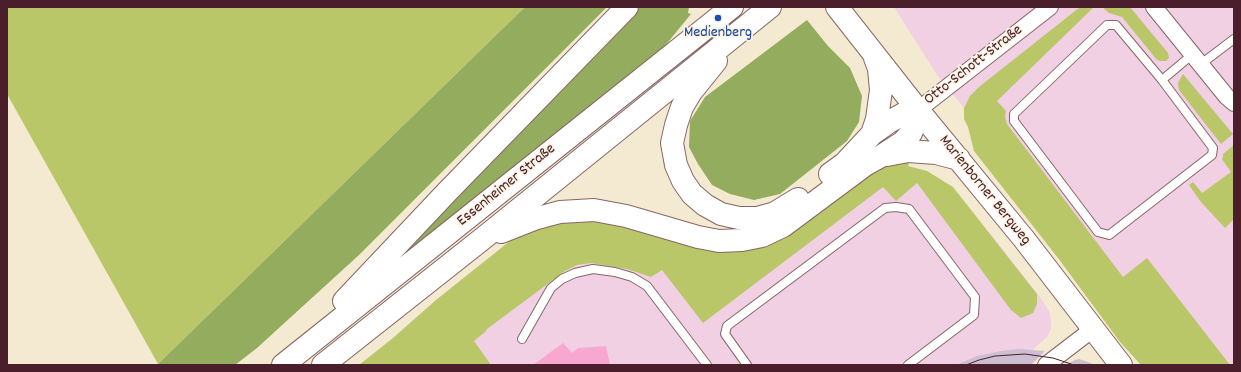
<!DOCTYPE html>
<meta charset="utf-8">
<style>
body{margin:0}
#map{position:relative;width:1241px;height:372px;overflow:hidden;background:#f4ead1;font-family:Dekko,sans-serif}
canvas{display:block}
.frame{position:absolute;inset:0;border:8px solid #4a1f2b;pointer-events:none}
</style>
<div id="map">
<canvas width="1241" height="372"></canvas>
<div class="frame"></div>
</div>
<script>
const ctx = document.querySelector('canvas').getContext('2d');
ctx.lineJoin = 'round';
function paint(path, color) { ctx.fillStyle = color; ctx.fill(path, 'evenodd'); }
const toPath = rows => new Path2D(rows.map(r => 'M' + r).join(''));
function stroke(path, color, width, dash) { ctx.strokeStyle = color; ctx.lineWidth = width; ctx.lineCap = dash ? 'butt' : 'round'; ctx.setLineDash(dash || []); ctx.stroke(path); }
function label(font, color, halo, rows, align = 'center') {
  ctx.font = font + ' Dekko,sans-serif'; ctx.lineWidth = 3.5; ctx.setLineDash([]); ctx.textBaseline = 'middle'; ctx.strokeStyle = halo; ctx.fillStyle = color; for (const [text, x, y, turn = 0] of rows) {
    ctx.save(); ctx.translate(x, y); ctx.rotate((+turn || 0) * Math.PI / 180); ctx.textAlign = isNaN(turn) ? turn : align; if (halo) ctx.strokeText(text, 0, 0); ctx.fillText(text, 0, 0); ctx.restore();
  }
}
const built = toPath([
 [894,7,1234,7,1234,365,1198,365,978,125,937,75],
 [910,159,908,166,927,171,969,207,1040,297,1049,311,1051,320,1051,329,1047,337,1016,365,359,365,393,338,436,300,510,241,711,246]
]);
const industrial = toPath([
 [1018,349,1045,351,1031,365,956,365,977,356,1001,351],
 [1079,359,1085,361,1096,365,1065,365,1075,360]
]);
const green = toPath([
 [7,7,525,7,158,364,7,94],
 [1080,7,1094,7,997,101,1006,111,1005,116,1007,124,1123,277,1147,258,1230,365,1141,365,1120,342,1058,258,974,151,968,127,964,119,964,108,970,96,979,87],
 [1102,7,1130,7,1168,53,1169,58,1166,61,1161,61,1157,60,1122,17,1109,13],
 [1183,74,1233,134,1221,144,1179,90,1178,83],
 [1234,145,1234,219,1225,228,1201,202,1189,185,1193,182,1202,193,1231,172,1222,159,1223,157,1223,154],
 [910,159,908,166,927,171,953,187,1037,294,1037,304,1033,313,1021,318,1011,310,917,183,896,201,883,187,703,323,662,270,651,277,627,269,591,263,577,265,565,271,487,329,485,332,474,341,491,365,359,365,393,338,436,300,510,241,537,226,585,217,711,246,872,167]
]);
const forest = toPath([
 [525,7,607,7,359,255,257,348,235,365,157,365],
 [640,7,689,7,688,13,691,14,664,47,399,260,396,256,570,80],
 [807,20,828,46,850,68,862,96,859,122,847,141,780,194,754,200,730,194,712,185,698,164,689,147,690,121,705,97]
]);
const building = toPath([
 [563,343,572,353,578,348,606,346,610,365,533,365]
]);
const lane = toPath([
 [1107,25,1116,25,1162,80,1213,148,1212,155,1109,235,1098,232,1014,121,1014,114,1107,25],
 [1201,64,1234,39],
 [1162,80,1193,54],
 [522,339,551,288,562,279,575,273,593,269,615,272,632,277,647,286,707,365],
 [747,365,725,334,727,326,885,208,896,207,909,209,975,297,974,315,908,365]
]);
const street = toPath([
 [1154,7,1227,97,1234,103],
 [918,110,1050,7],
 [1046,365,1093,329]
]);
const secondary = toPath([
 [837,7,918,110,1024,239,1121,365],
 [716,61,691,92,682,107,676,125,672,143,676,165,683,181,692,194,705,205,721,214,739,218,757,218,775,213,798,199],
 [872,134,877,119,881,90,879,69,875,58],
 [887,155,908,151,936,153,959,159],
 [830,174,845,163,872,134,889,122,905,113,918,110],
 [501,232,534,219,560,212,594,210,626,216,698,237,719,241,742,240,762,236,783,226,865,165,883,155,903,142,911,133,914,126,918,110],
 [344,301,447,192,627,7],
 [283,365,732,7],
 [323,365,481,240,770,7]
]);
const tram = toPath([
 [966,365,979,360,995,356,1025,354,1053,358,1074,365]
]);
const markers = [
 [718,18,4,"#1a4fb4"]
];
const transitNames = [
 ["Medienberg",718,34]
];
const streetNames = [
 ["Otto-Schott-Straße",974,66,-38],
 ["Essenheimer Straße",507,186,-39],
 ["Marienborner Bergweg",984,191,51]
];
paint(built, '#f1d0e3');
paint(industrial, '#cebed1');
paint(green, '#bac769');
paint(forest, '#93ac5d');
paint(building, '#f8a8d0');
stroke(lane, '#866665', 10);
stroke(street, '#866665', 18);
stroke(secondary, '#866665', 24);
stroke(lane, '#fff', 8);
stroke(street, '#fff', 16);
stroke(secondary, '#fff', 22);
stroke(tram, '#4a1f2b', 1);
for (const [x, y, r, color] of markers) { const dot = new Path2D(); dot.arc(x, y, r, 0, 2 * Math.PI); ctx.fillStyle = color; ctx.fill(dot); stroke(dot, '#fcf5e5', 1.5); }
label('16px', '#164399', '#fcf5e5', transitNames);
label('16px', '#4a1f2b', '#fcf5e5', streetNames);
</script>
